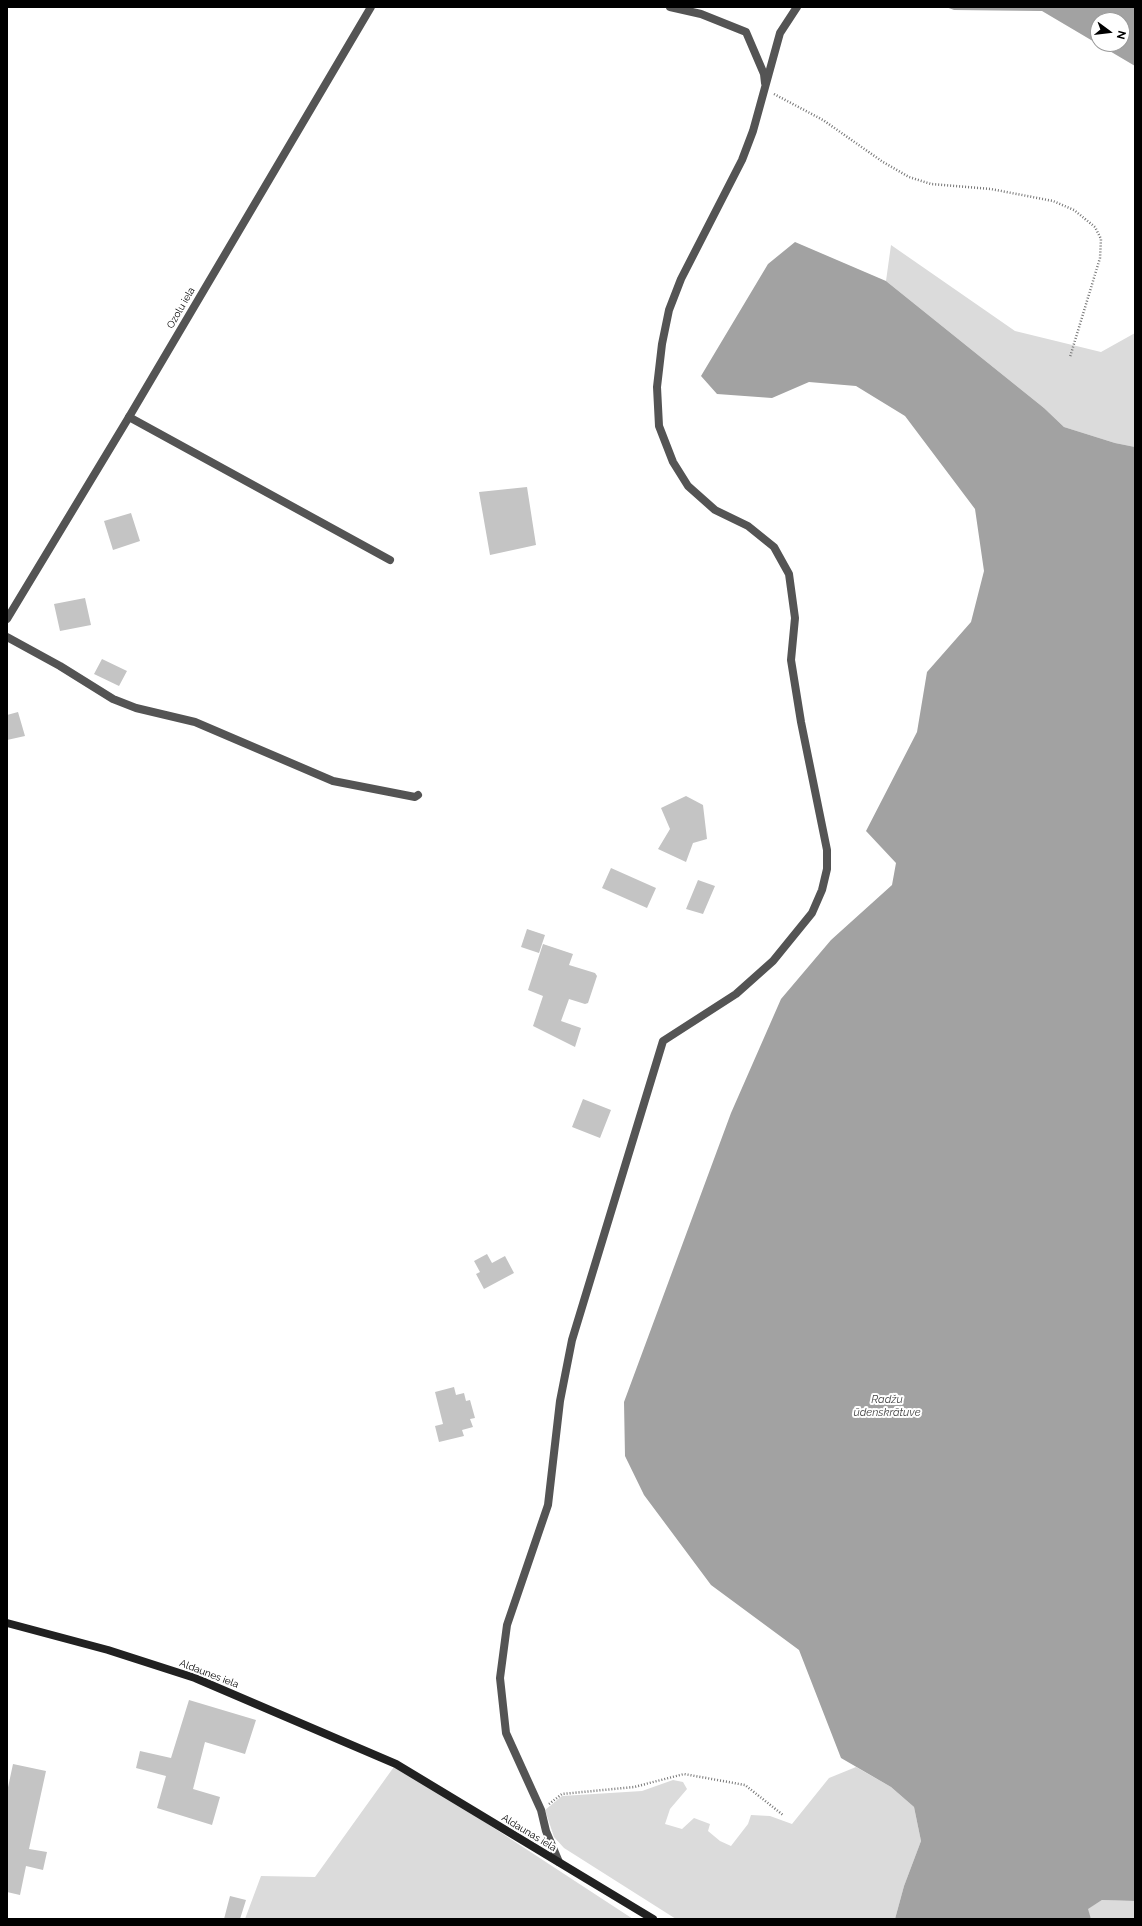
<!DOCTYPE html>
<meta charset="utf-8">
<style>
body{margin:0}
#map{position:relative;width:1142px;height:1926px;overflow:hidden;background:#fff;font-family:Raleway,sans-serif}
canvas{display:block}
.frame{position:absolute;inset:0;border:8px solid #000;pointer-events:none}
.north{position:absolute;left:1090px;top:12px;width:40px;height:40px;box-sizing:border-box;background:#fff;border:1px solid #999;border-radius:50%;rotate:105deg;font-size:11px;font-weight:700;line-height:16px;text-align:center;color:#000}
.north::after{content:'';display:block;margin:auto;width:14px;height:18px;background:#000;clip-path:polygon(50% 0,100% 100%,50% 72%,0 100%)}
</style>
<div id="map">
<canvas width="1142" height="1926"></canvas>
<div class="frame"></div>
<div class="north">N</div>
</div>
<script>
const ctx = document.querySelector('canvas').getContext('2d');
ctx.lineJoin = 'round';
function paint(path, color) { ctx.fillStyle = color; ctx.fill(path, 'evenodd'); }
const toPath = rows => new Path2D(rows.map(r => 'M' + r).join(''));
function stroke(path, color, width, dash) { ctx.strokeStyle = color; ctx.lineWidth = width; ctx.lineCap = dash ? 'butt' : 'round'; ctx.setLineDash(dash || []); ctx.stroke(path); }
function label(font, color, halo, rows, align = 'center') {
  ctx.font = font + ' Raleway,sans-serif'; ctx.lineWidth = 4; ctx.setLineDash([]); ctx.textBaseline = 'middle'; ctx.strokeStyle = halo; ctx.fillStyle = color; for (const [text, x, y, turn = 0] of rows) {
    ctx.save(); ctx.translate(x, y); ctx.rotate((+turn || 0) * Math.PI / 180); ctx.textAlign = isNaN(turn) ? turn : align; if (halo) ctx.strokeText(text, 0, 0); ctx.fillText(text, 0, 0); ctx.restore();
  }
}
const green = toPath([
 [891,245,1015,331,1101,352,1135,333,1135,447,1115,443,1064,427,1044,408,886,281],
 [396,1764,633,1919,245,1919,261,1876,315,1877],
 [856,1767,891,1787,914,1807,921,1841,904,1886,895,1919,676,1919,564,1848,554,1837,545,1810,562,1796,642,1791,673,1780,683,1782,687,1789,670,1809,665,1824,682,1829,694,1818,710,1824,708,1831,720,1841,731,1846,748,1824,751,1815,770,1816,792,1824,829,1778],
 [1102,1900,1135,1901,1135,1919,1091,1919,1087,1909]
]);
const water = toPath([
 [946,7,1135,7,1135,66,1042,11,954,10],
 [1098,20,1122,20,1122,44,1098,44],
 [795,242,886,281,1044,408,1064,427,1115,443,1135,447,1135,1901,1102,1900,1088,1909,1091,1919,895,1919,904,1886,921,1841,914,1807,891,1787,841,1758,799,1650,711,1585,644,1495,625,1456,624,1402,731,1113,781,999,831,940,892,885,896,863,866,831,917,732,927,672,971,622,984,571,975,509,905,416,856,386,809,382,772,398,717,394,701,376,768,264]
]);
const building = toPath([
 [527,487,536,545,490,555,479,492],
 [131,513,140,541,113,550,104,521],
 [85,598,91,625,60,631,54,604],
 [102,659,127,671,119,686,94,674],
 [18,712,25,736,7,740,7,715],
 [686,796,703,805,707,839,693,843,686,862,658,849,670,829,661,808],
 [611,868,656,888,647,908,602,888],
 [698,880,715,886,703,914,686,909],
 [527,929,545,935,539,953,521,947],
 [543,944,573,954,569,965,595,973,597,976,588,1003,585,1004,569,999,561,1021,581,1028,575,1047,533,1026,543,996,528,990],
 [583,1099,611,1110,600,1138,572,1127],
 [487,1254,492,1263,505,1256,514,1273,484,1289,476,1274,480,1272,474,1261],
 [454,1387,456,1395,464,1393,466,1401,470,1400,475,1418,470,1419,473,1427,462,1430,464,1436,439,1442,435,1426,443,1424,435,1392],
 [189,1700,256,1720,245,1754,205,1742,193,1789,220,1797,212,1825,157,1808,166,1776,136,1768,140,1751,171,1758],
 [13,1764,46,1771,29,1849,47,1852,43,1870,26,1866,20,1895,7,1892,7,1792],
 [230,1896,246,1900,240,1919,224,1919]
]);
const path = toPath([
 [774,94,823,120,883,162,909,177,931,184,991,189,1053,201,1074,210,1095,227,1101,239,1100,258,1070,357],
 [549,1804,562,1794,634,1787,684,1774,745,1785,783,1815]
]);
const lane = toPath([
 [129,417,390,560],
 [7,637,60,666,113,699,136,708,195,722,333,781,415,797,418,795]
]);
const street = toPath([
 [670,7,701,14,746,32,764,74,765,83],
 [7,619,129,417,371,7],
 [559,1862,546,1831,541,1810,506,1733,500,1678,507,1625,548,1505,560,1401,572,1340,663,1041,736,994,773,961,812,913,822,890,827,869,827,850,801,722,791,660,795,618,789,574,774,547,748,526,715,510,688,486,673,462,659,426,657,387,662,344,669,310,681,279,742,160,753,131,780,33,797,7]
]);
const secondary = toPath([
 [7,1623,108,1650,195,1678,396,1764,653,1919]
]);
const streetNames = [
 ["Ozolu iela",181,308,-60],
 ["Aldaunes iela",209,1674,21],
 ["Aldaunas iela",529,1833,31]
];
const waterNames = [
 ["Radžu",887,1400],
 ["ūdenskrātuve",887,1413]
];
paint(green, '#dbdbdb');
paint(water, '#a2a2a2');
paint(building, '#c4c4c4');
stroke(path, '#767676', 2.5, [1, 2]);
stroke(lane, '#545454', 8);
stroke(street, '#545454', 8);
stroke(secondary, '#212121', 8);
label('10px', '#000', '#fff', streetNames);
label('italic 11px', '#434343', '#fff', waterNames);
</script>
